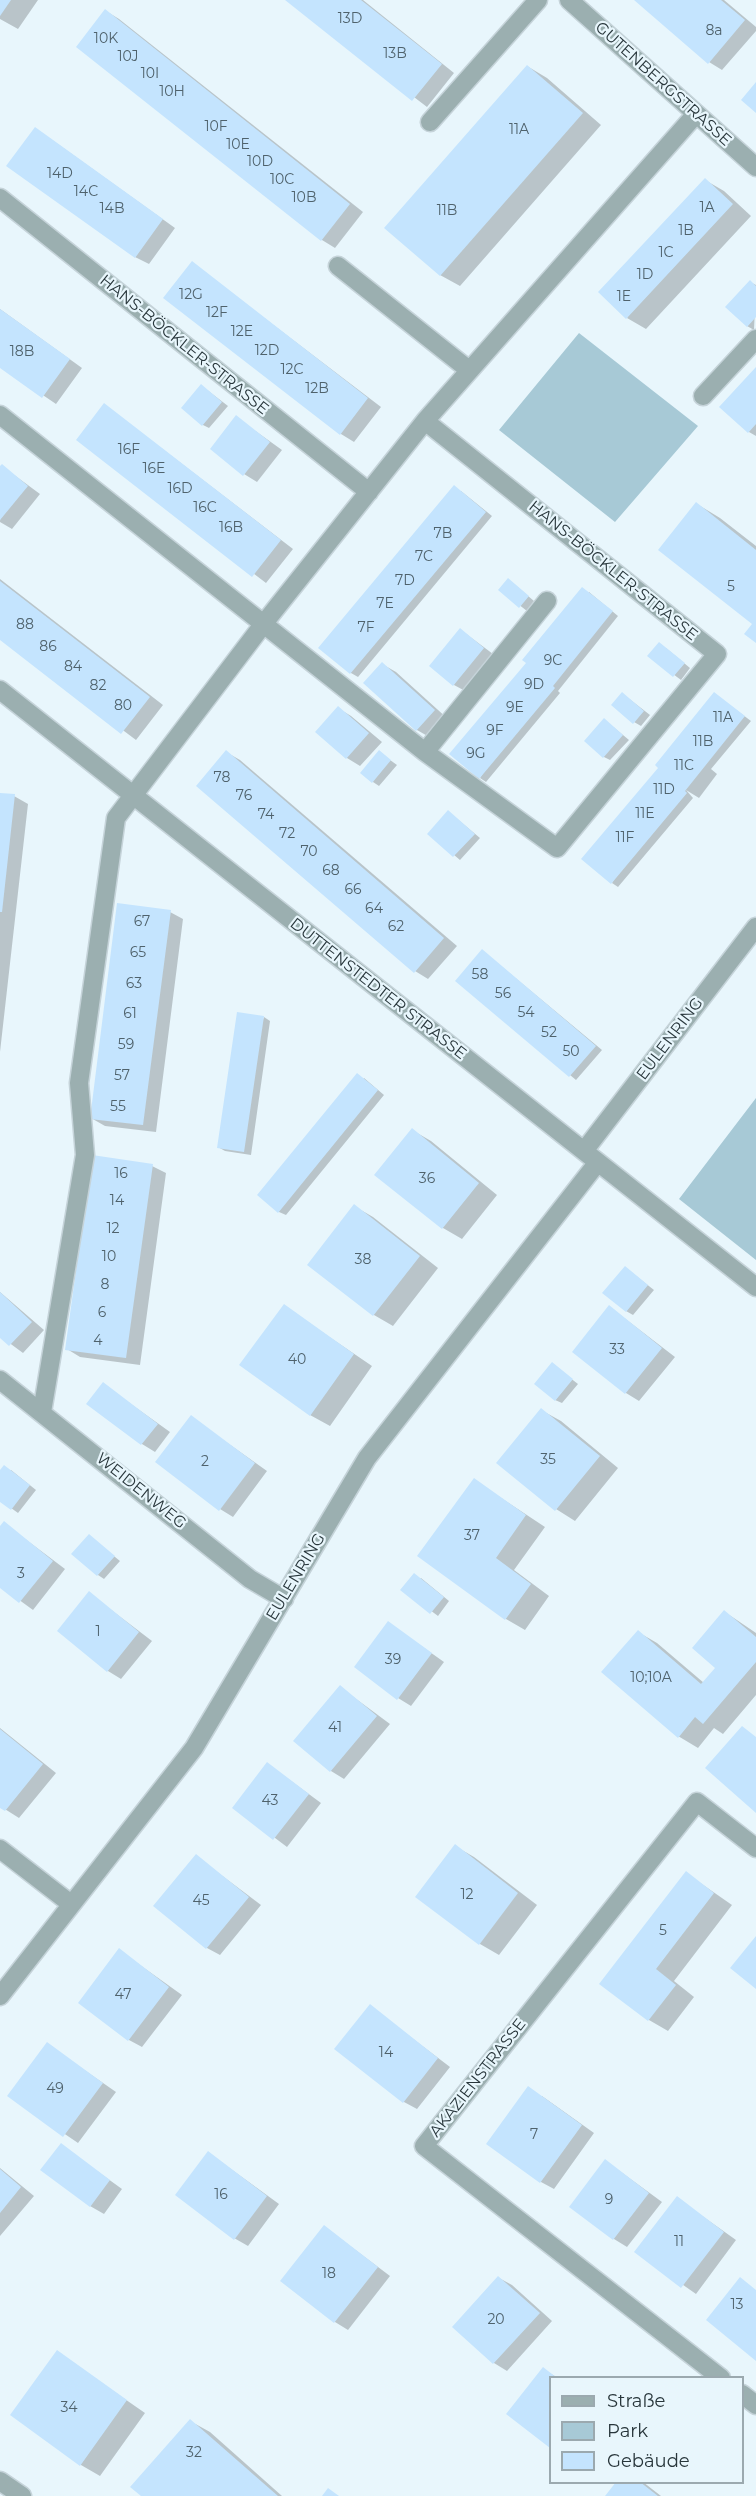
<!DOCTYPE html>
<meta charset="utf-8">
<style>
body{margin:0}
#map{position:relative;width:756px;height:2496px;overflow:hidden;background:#e8f6fc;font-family:Montserrat,sans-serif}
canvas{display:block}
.legend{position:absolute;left:549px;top:2376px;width:195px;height:108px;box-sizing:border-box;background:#e8f6fc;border:2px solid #9ba9af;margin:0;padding:8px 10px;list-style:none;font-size:18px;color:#28363b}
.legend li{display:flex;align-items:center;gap:12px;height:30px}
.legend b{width:30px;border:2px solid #9ba9af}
</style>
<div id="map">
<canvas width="756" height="2496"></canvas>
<ul class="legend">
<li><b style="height:8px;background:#9bafb0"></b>Straße</li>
<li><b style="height:16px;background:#a7c9d6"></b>Park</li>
<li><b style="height:16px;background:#c4e4fe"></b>Gebäude</li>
</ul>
</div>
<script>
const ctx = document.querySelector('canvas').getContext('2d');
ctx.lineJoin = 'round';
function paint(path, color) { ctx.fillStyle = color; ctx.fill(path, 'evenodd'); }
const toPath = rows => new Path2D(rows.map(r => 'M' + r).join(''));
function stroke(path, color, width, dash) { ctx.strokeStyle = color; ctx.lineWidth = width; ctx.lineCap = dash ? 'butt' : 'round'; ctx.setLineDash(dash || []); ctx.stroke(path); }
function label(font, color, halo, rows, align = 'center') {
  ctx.font = font + ' Montserrat,sans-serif'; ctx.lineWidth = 4.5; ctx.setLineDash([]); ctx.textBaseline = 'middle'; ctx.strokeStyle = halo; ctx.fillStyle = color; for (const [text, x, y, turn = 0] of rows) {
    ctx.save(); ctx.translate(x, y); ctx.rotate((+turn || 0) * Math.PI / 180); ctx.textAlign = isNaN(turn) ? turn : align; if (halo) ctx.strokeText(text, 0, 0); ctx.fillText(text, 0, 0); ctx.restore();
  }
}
const green = toPath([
 [579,333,698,426,615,522,499,430],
 [756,1098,756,1260,679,1199]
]);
const shadow = toPath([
 [0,0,38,0,18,29,0,19],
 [287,0,363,0,454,73,427,107],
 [636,0,724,0,756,27,756,31,722,70,709,62],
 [106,11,119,19,363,212,335,248,322,240],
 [527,66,547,78,601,125,460,286,440,275],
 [48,137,175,228,149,264,135,257],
 [705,180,724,191,751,216,646,329,627,318],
 [192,263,381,407,354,442,341,434],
 [750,282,756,285,754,330,747,326],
 [0,309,82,368,56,404,0,366],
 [756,370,756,436,749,432],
 [202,386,228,406,209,428,203,425],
 [105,405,293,549,266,583,78,440],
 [236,417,282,450,257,482,244,474],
 [2,466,40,494,12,529,0,522],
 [461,491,492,516,358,677,351,673,321,648],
 [697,504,720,518,756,546,756,641,754,624],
 [0,579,163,705,136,740,0,638],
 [514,584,534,601,527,611,500,590],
 [589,592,618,616,558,691,560,693,486,782,480,778],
 [461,630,497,657,467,692,454,685],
 [666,648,690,668,681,680,649,656],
 [382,664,396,672,448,719,431,738,417,730,365,683],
 [623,694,650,715,641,726,634,722],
 [715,694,751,721,711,769,717,774,699,798,686,790,693,798,618,887,612,883],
 [338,708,351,716,382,742,360,766,347,758,317,732],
 [605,720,629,740,610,760,604,757],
 [226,752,240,760,457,946,428,979,415,971],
 [379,752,397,765,379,786,373,782],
 [0,794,14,796,28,804,0,1052],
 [449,812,480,838,460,860,429,834],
 [170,912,183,919,156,1132,105,1126,91,1118],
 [483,951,602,1050,576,1080,457,981],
 [264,1017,270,1021,251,1155,225,1151,218,1147],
 [364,1078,384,1095,286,1215,279,1212,259,1195],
 [412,1130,431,1141,497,1195,462,1239,443,1228],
 [152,1166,166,1173,140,1365,80,1357,67,1349],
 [354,1206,373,1217,438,1268,393,1326,374,1315,309,1264],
 [626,1268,654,1290,633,1315,626,1311],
 [0,1292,44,1330,23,1353,0,1336],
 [284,1306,372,1366,330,1426,310,1415],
 [610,1307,675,1357,639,1401,626,1393],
 [552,1364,578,1384,562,1403,555,1400],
 [103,1384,170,1432,155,1452,142,1444],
 [541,1410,561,1421,618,1468,575,1521,556,1509],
 [191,1417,267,1471,233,1517,220,1509],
 [11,1470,36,1490,18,1513,0,1500,0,1472],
 [474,1480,545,1527,514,1570,549,1596,525,1630,506,1619],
 [4,1523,65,1569,33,1610,0,1586,0,1529],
 [89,1536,120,1561,104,1579,98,1575],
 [421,1578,449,1601,438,1616,402,1589],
 [89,1593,152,1641,121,1679,108,1671],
 [725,1612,756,1633,756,1695,723,1734,714,1728,698,1748,678,1736,638,1632,657,1643,704,1683,717,1668],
 [389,1623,444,1662,411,1706,398,1698],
 [340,1687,390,1724,344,1779,331,1771],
 [0,1728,56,1773,19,1818,0,1806],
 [268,1764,321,1803,287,1847,234,1807],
 [455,1846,474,1857,537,1905,499,1955,480,1944,417,1897],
 [196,1856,261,1905,220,1955,207,1948],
 [686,1873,732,1905,674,1981,694,1997,668,2031,649,2020,602,1983],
 [119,1950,182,1995,142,2047,129,2040],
 [370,2006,450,2067,417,2109,404,2102],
 [47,2044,116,2092,78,2143,9,2096],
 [542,2096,594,2133,554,2189,541,2182],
 [61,2145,122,2189,104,2214,90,2206],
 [209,2153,279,2204,248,2246,234,2238],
 [606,2161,662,2202,627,2247,614,2239],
 [0,2168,34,2196,0,2236],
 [677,2198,736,2240,696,2294,636,2252],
 [325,2227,390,2276,348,2330,335,2322],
 [499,2278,512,2285,552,2321,507,2371,494,2363,454,2327],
 [57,2352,145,2413,100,2476,81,2465],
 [543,2369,558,2378,550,2378,550,2446,509,2414],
 [190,2421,210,2432,282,2496,143,2496],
 [618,2482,643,2482,661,2496,607,2496]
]);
const building = toPath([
 [0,0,11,0,0,16],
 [285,0,361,0,442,64,412,101],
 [634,0,721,0,745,20,708,64],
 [105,9,350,204,321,241,76,47],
 [527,65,583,113,440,276,384,228],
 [756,82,756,113,741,100],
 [35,127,163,219,135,258,6,166],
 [705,178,733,204,626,319,598,292],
 [192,261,368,398,340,435,163,298],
 [750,280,756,286,756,317,747,327,725,307],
 [0,309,70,359,42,398,0,368],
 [756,367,756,424,748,433,719,407],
 [201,384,222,402,202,426,181,408],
 [104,403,281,540,252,577,76,440],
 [236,415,270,442,243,476,210,449],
 [2,464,28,486,0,520,0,466],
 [454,485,486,512,350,674,318,648],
 [696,502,756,550,756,643,744,634,752,624,658,550],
 [508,578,529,596,519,608,498,590],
 [0,581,150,697,121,734,0,640],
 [582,587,613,611,553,686,555,688,479,779,449,754,526,663,522,660],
 [460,628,484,648,453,686,429,666],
 [659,642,685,663,673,677,647,656],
 [382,662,435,710,416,731,363,683],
 [622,692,644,711,633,724,611,705],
 [714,692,745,716,685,791,687,793,611,884,581,859,658,768,655,765],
 [338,706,369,733,346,759,315,732],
 [604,718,623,735,603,758,584,741],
 [226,750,444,938,414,973,196,786],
 [379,750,391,760,372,783,360,773],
 [0,793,15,794,2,912,0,912],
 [448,810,475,834,453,857,427,834],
 [117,903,171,910,143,1125,90,1119],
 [482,949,596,1046,569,1077,455,981],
 [237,1012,264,1016,244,1152,217,1148],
 [357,1073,378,1090,278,1213,257,1195],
 [412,1128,479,1183,442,1229,374,1175],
 [92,1155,153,1164,126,1358,65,1350],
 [354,1204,420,1256,373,1316,307,1265],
 [625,1266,648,1285,626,1312,602,1293],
 [0,1292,32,1322,9,1346,0,1338],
 [284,1304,354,1354,310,1416,239,1365],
 [609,1305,662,1348,625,1394,572,1352],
 [552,1362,573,1379,555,1401,534,1384],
 [103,1382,158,1424,141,1445,86,1404],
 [541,1408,600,1456,555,1511,496,1463],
 [191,1415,255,1463,219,1511,155,1462],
 [4,1465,30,1485,11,1510,0,1502,0,1470],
 [474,1478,526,1515,496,1558,531,1584,505,1620,417,1556],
 [4,1521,53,1561,19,1603,0,1588,0,1526],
 [89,1534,115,1556,97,1576,71,1554],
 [414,1573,444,1597,430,1614,400,1590],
 [89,1591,139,1632,107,1672,57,1631],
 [724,1610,756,1637,756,1662,703,1724,695,1717,678,1738,601,1672,638,1630,701,1684,715,1668,692,1648],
 [388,1621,432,1653,397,1700,354,1667],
 [340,1685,377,1716,330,1772,293,1741],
 [742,1726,756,1737,756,1813,705,1768],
 [0,1729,43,1764,5,1811,0,1808],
 [267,1762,309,1794,273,1840,232,1808],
 [455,1844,518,1893,479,1945,415,1897],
 [196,1854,249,1897,206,1949,153,1906],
 [686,1871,714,1893,656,1969,676,1985,648,2021,599,1984],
 [756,1936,756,1989,730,1968],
 [119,1948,169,1987,128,2041,78,2003],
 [370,2004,438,2058,403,2103,334,2049],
 [47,2042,103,2083,63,2137,7,2096],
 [528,2086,582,2125,540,2183,486,2144],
 [61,2143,110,2180,90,2207,40,2170],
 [208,2151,267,2196,234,2240,175,2195],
 [605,2159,649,2193,613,2240,569,2207],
 [0,2169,21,2187,0,2213],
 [677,2196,724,2232,681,2288,634,2252],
 [324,2225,378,2267,334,2323,280,2281],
 [498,2276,540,2313,493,2364,452,2327],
 [740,2277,756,2290,756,2361,706,2320],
 [57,2350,127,2400,80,2466,10,2415],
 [543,2367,557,2378,550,2378,550,2448,506,2414],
 [190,2419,278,2496,141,2496,130,2487],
 [616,2482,640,2482,658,2496,605,2496],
 [328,2488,339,2496,322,2496]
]);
const minor = toPath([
 [569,0,756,167],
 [430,122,538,0],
 [0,198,369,492],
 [338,266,469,370],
 [703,396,756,339],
 [0,415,425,752,557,848,717,654,425,421],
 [0,690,756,1287],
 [425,752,547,601],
 [584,1151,756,927],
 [0,1380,250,1579,284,1599],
 [42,1412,85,1155,79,1083,116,818,265,622,425,421,696,114],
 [0,1849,71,1904],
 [0,1996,194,1748,367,1458,598,1162],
 [721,2378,424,2146,697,1802,756,1848],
 [742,2394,756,2405],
 [0,2481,22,2496]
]);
const numberNames = [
 ["13D",350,19],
 ["8a",714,31],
 ["10K",106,39],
 ["13B",395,54],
 ["10J",128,57],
 ["10I",150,74],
 ["10H",172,92],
 ["10F",216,127],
 ["11A",519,130],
 ["10E",238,145],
 ["10D",260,162],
 ["14D",60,174],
 ["10C",282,180],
 ["14C",86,192],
 ["10B",304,198],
 ["1A",707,208],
 ["14B",112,209],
 ["11B",447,211],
 ["1B",686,231],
 ["1C",666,253],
 ["1D",645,275],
 ["12G",191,295],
 ["1E",624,297],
 ["12F",217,313],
 ["12E",242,332],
 ["12D",267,351],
 ["18B",22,352],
 ["12C",292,370],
 ["12B",317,389],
 ["16F",129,450],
 ["16E",154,469],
 ["16D",180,489],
 ["16C",205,508],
 ["16B",231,528],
 ["7B",443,534],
 ["7C",424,557],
 ["7D",405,581],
 ["5",731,587],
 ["7E",385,604],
 ["88",25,625],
 ["7F",366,628],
 ["86",48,647],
 ["9C",553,661],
 ["84",73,667],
 ["9D",534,685],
 ["82",98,686],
 ["80",123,706],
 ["9E",515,708],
 ["11A",723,718],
 ["9F",495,731],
 ["11B",703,742],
 ["9G",476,754],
 ["11C",684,766],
 ["78",222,778],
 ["11D",664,790],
 ["76",244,796],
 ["11E",645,814],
 ["74",266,815],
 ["72",287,834],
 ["11F",625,838],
 ["70",309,852],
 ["68",331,871],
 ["66",353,890],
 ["64",374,909],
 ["67",142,922],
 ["62",396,927],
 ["65",138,953],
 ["58",480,975],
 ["63",134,984],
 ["56",503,994],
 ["54",526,1013],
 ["61",130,1014],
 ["52",549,1033],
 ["59",126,1045],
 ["50",571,1052],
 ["57",122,1076],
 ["55",118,1107],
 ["16",121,1174],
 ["36",427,1179],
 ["14",117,1201],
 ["12",113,1229],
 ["10",109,1257],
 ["38",363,1260],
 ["8",105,1285],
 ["6",102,1313],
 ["4",98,1341],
 ["33",617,1350],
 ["40",297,1360],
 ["35",548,1460],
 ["2",205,1462],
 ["37",472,1536],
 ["3",21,1574],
 ["1",98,1632],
 ["39",393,1660],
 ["10;10A",651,1678],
 ["41",335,1728],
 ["43",270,1801],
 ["12",467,1895],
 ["45",201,1901],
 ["5",663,1931],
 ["47",123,1995],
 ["14",386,2053],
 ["49",55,2089],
 ["7",534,2135],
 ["16",221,2195],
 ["9",609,2200],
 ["11",679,2242],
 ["18",329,2274],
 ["13",737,2305],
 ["20",496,2320],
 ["34",69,2408],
 ["32",194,2453]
];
const streetNames = [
 ["GUTENBERGSTRASSE",663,84,42],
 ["HANS-BÖCKLER-STRASSE",184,345,39],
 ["HANS-BÖCKLER-STRASSE",613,571,39],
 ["DUTTENSTEDTER STRASSE",378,989,38],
 ["EULENRING",670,1039,-53],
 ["WEIDENWEG",141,1491,39],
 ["EULENRING",296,1577,-59],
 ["AKAZIENSTRASSE",478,2078,-52]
];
paint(green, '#a7c9d6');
paint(shadow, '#0003');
paint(building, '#c4e4fe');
stroke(minor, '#c5d3d9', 21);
stroke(minor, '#9bafb0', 18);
label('14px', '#4f626c', null, numberNames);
label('16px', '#28363b', '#e8f6fc', streetNames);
</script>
